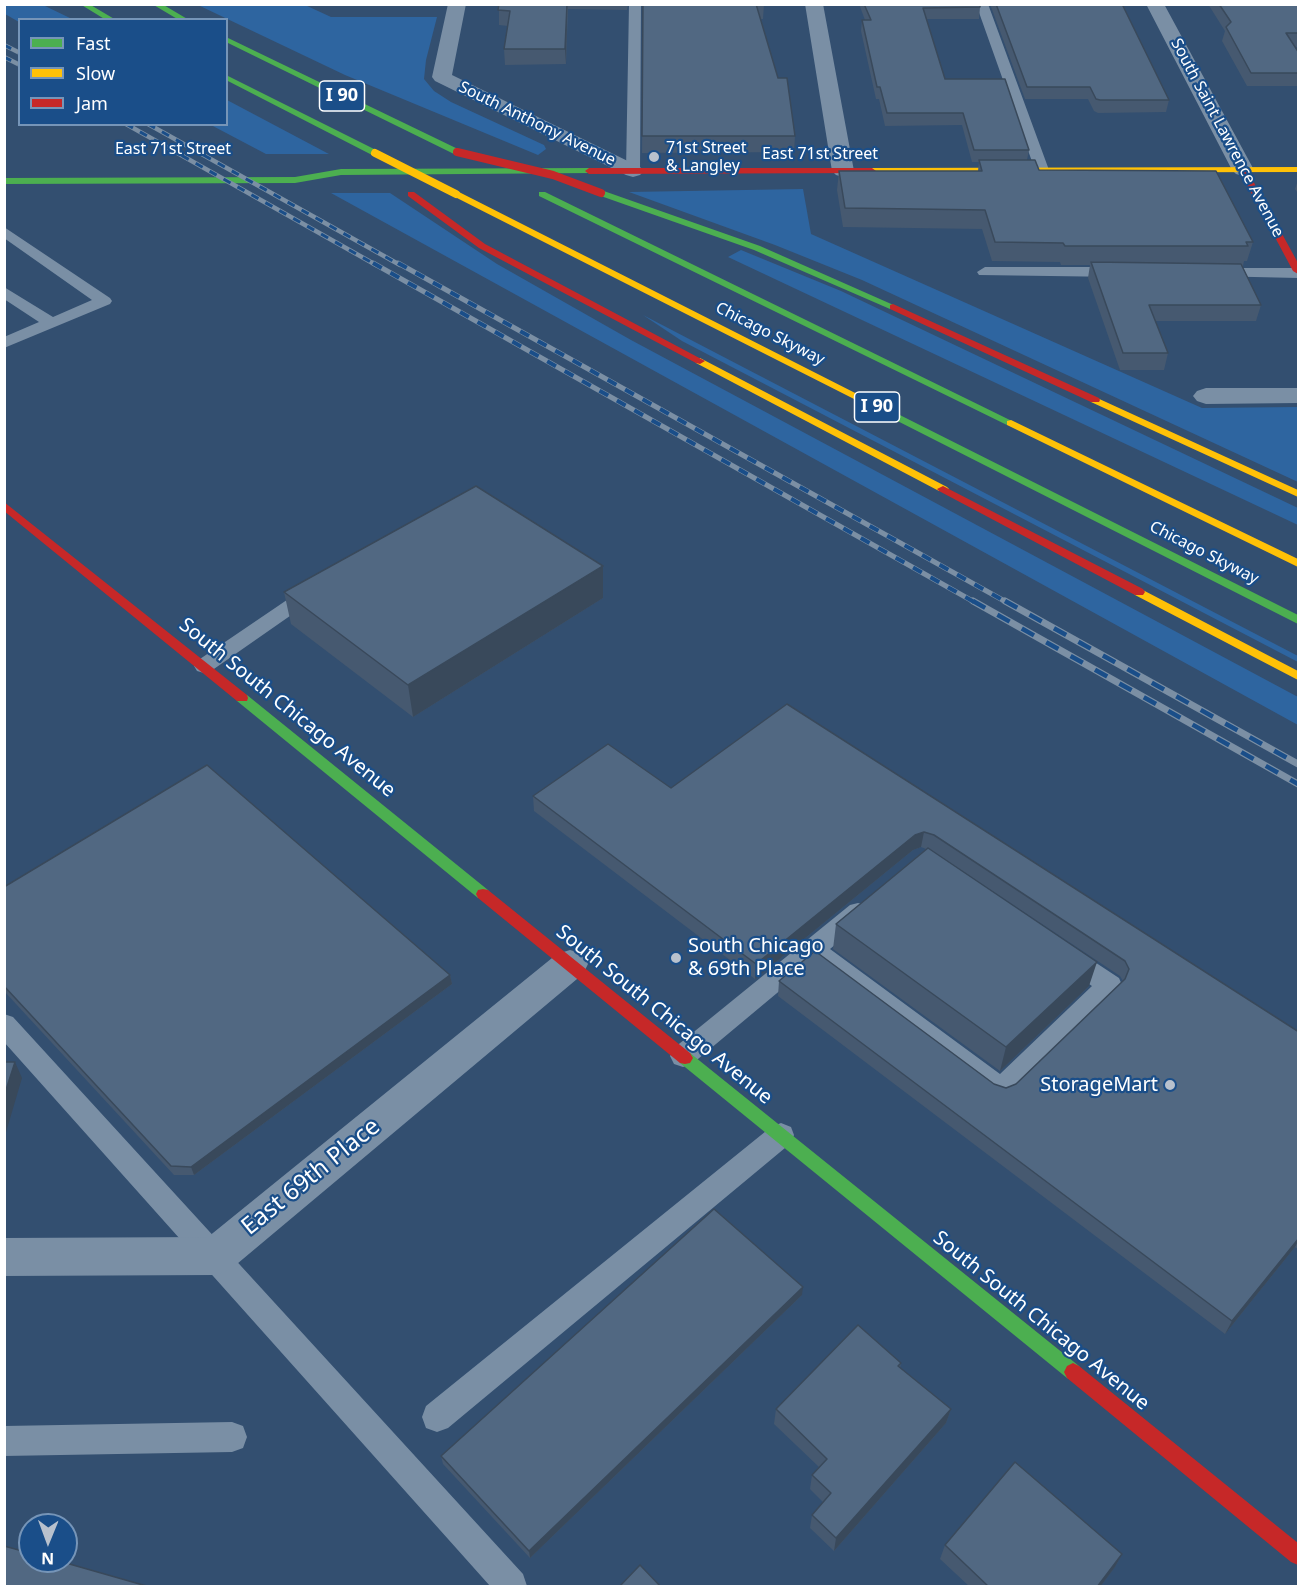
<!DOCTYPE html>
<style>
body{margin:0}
#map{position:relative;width:1303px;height:1591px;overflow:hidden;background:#334f70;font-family:"Noto Sans",sans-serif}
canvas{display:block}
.frame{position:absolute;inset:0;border:6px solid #fff;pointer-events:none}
.legend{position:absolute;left:18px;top:18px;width:210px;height:108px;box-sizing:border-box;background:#1a4e89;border:2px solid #7695b8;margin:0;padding:8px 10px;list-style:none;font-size:18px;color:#fff}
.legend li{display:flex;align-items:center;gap:12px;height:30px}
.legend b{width:30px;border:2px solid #7695b8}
.north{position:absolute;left:18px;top:1513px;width:60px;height:60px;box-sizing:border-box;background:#1a4e89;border:2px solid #7695b8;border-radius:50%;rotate:181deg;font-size:16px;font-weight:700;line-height:24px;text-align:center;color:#fff}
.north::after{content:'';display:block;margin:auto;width:21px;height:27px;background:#b8c1cd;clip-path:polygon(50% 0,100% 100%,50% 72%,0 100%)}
</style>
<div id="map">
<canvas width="1303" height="1591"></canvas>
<div class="frame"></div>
<ul class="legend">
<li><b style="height:8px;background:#4caf50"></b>Fast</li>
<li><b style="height:8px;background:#ffc107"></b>Slow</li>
<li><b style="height:8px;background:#c62828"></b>Jam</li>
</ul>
<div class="north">N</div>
</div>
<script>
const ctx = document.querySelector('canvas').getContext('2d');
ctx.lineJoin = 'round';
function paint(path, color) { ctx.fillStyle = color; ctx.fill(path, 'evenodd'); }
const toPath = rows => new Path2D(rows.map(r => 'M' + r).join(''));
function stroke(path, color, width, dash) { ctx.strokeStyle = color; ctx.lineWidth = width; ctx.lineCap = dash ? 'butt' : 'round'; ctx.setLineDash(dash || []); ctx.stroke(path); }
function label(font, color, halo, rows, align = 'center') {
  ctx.font = font + ' "Noto Sans",sans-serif'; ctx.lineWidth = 4.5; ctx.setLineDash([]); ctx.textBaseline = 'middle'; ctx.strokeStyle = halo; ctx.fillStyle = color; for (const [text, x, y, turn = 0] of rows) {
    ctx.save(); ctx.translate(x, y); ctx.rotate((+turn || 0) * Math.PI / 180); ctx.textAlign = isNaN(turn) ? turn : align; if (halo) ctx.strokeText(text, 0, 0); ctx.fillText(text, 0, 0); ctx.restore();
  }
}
const green = toPath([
 [4,5,43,5,72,19,20,20,19,22,5,14],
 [305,5,331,17,437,17,426,60,424,79,434,91,451,102,544,145,546,149,538,155,345,75,198,5],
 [227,100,327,153,329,154,266,154,211,125,226,124],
 [803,189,811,234,1202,408,1298,407,1298,482,862,280,775,245,629,192],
 [331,193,390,193,497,264,631,340,1298,697,1298,725],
 [741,250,841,291,1298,508,1298,525,728,257],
 [643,315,1298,656,1298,662,682,341]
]);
const lane = toPath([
 [629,4,641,4,640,171,633,175,626,171,629,4],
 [976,4,988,4,1049,170,1047,173,1042,174,1035,170,976,4],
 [4,227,110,298,112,301,110,304,4,348,4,337,39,322,4,299,4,287,53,317,92,300,4,238,4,227],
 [985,267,1120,267,1128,272,1120,277,979,275,977,272,985,267],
 [1216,268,1298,268,1298,278,1210,276,1208,273,1210,270,1216,268],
 [313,585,320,587,323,591,320,595,211,671,204,673,197,671,194,666,197,661,306,587,313,585],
 [858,903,866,905,870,912,866,919,830,949,1000,1074,1092,986,1060,965,1057,958,1060,951,1069,948,1078,951,1119,978,1122,985,1119,992,1010,1097,1001,1100,992,1097,813,963,692,1064,683,1067,674,1064,670,1056,674,1048,850,905,858,903],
 [4,1014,13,1017,523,1574,527,1586,490,1586,4,1042,4,1014],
 [781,1123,791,1127,794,1135,791,1143,448,1428,437,1432,426,1428,422,1417,426,1406,771,1127,781,1123],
 [232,1422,243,1426,247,1437,243,1448,232,1452,4,1456,4,1426,232,1422]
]);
const street = toPath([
 [448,4,466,4,452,75,640,167,644,171,640,175,633,177,626,175,435,81,432,77,448,4],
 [805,4,823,4,854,171,850,175,843,177,836,175,832,171,805,4],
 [1146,4,1164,4,1254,170,1250,174,1243,176,1236,174,1232,170,1146,4],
 [1206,388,1298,388,1298,403,1206,404,1197,401,1193,396,1197,391,1206,388],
 [570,950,583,954,588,964,583,974,231,1269,216,1275,4,1276,4,1238,208,1237,557,954,570,950]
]);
const fast = toPath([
 [80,4,89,4,116,20,106,20,80,4],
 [152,4,162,4,189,20,179,20,152,4],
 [226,37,460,150,461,152,454,154,226,42,226,37],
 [226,75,378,151,379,153,372,155,226,80,226,75],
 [589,168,593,171,592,173,341,175,295,183,4,184,4,178,295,177,341,169,589,168],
 [601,190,760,246,898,307,890,309,754,250,598,195,597,193,601,190],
 [539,192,545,192,1016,423,1015,425,1007,425,539,196,539,192],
 [862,396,1298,615,1298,624,858,401,857,399,862,396],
 [242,694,247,695,488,890,490,894,488,898,478,898,237,701,236,698,237,695,242,694],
 [685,1052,690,1053,1079,1366,1082,1372,1079,1378,1073,1381,1067,1378,680,1063,677,1058,680,1053,685,1052]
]);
const slow = toPath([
 [872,168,1298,167,1298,172,869,173,868,171,872,168],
 [453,192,459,192,867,399,862,402,858,401,453,196,453,192],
 [700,358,947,487,949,489,947,491,939,491,696,363,695,361,700,358],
 [1095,397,1298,490,1298,497,1091,402,1090,400,1095,397],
 [1011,420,1298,559,1298,567,1007,425,1007,421,1011,420],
 [1139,588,1298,671,1298,680,1135,595,1133,592,1139,588]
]);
const jam = toPath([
 [872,168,876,171,875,173,589,174,585,171,589,168,872,168],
 [1240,168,1247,170,1298,263,1298,274,1293,271,1239,170,1240,168],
 [408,192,414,192,485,244,705,361,700,364,696,363,479,248,408,196,408,192],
 [893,304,1099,398,1100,400,1099,402,1091,402,890,309,890,305,893,304],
 [943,486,1143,589,1145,592,1143,595,1135,595,939,491,937,489,943,486],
 [4,502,247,695,248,698,247,701,237,701,4,511,4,502],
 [483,889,488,890,690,1053,693,1058,690,1063,685,1064,680,1063,478,898,476,894,478,890,483,889],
 [1073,1363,1079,1366,1298,1543,1298,1565,1291,1562,1067,1378,1064,1372,1067,1366,1073,1363]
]);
const railFar2 = toPath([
 [4,45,20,53],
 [4,57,20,65],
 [126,124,376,265],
 [148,124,400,265]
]);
const railFar1 = toPath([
 [373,263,976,603],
 [398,263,1008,603]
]);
const rail = toPath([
 [973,601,1298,784],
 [1005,601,1298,764]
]);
const slowBridge = toPath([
 [375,153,456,194]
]);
const jamBridge = toPath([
 [457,152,553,175,601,193]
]);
const wall = toPath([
 [499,4,628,4,627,10,568,9,566,64,505,65,504,49,508,26,499,25],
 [643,4,764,4,763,19,761,19,795,136,794,152,642,153],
 [859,4,980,4,980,7,979,19,927,19,945,79,1029,150,1027,160,1039,170,1253,242,1247,261,1244,261,1243,266,1242,266,1261,305,1256,321,1155,321,1168,353,1164,370,1120,370,1088,278,1090,265,1061,265,1060,262,992,261,982,229,843,227,837,190,839,171,978,171,979,162,972,162,962,125,885,126,879,99,876,99,861,31,862,20,865,20],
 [990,4,1122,4,1169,100,1166,112,1098,113,1094,111,1088,99,1025,99],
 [1208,4,1299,4,1299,47,1294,47,1299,53,1299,86,1247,86,1222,41,1225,31],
 [1299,177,1299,195,1295,189],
 [284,592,603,598,413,717,291,624],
 [787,704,1299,1032,1299,1250,1295,1247,1225,1334,778,996,779,981,994,1084,1006,1088,1016,1084,1123,981,1120,976,931,850,1089,986,1000,1071,833,949,836,924,926,849,921,847,913,850,755,979,534,811,533,796,671,788],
 [4,887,450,975,452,984,194,1175,174,1175,4,991],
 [802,1295,530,1558,443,1464,441,1456],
 [901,1363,900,1368,951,1409,946,1423,834,1551,810,1528,812,1515,823,1502,810,1489,812,1475,819,1467,774,1424,776,1409],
 [945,1545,1122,1554,1115,1567,1100,1587,970,1587,940,1559]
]);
const shadedWall = toPath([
 [567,4,566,64,565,49],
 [603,566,603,598,413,717,408,685],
 [924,832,921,847,913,850,755,979,756,964,915,835],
 [1097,962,1089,986,1000,1071,1006,1047],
 [450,975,452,984,194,1175,191,1167],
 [15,1062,22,1078,4,1139,4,1096],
 [1299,1238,1299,1240,1295,1247,1225,1334,1232,1321],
 [803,1287,802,1295,530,1558,529,1551],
 [951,1409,946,1423,834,1551,836,1538],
 [1122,1554,1115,1567,1100,1587,1097,1587]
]);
const building = toPath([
 [499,4,567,4,565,49,504,49,510,11,498,10,499,4],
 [643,4,756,4,778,78,787,78,795,136,642,136,643,4],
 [864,4,980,4,980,7,923,8,945,79,1005,79,1029,150,974,150,963,113,887,113,880,87,877,87,862,20,871,20,864,4],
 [996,4,1122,4,1169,100,1100,100,1096,99,1090,87,1027,87,996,4],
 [1219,4,1299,4,1299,33,1286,33,1299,53,1299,73,1251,73,1226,27,1231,22,1219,4],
 [979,160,1035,160,1039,170,1216,171,1253,242,1246,242,1248,246,1065,246,1063,243,995,242,985,210,845,208,839,171,982,171,979,160],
 [1091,262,1241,264,1261,305,1149,305,1168,353,1123,353,1091,262],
 [476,486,603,566,408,685,284,592,476,486],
 [787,704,1299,1032,1299,1238,1232,1321,779,981,815,951,994,1084,1006,1088,1016,1084,1125,979,1129,969,1125,961,934,835,924,832,915,835,756,964,533,796,608,744,671,788,787,704],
 [207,765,450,975,191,1167,171,1166,4,986,4,887,207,765],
 [928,848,1097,962,1006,1047,836,924,928,848],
 [4,1062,15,1062,4,1096,4,1062],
 [714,1209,803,1287,529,1551,441,1456,714,1209],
 [858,1325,901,1363,898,1366,951,1409,836,1538,812,1515,831,1493,812,1475,827,1459,776,1409,858,1325],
 [1015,1462,1122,1554,1097,1587,989,1587,945,1545,1015,1462],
 [4,1546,30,1553,30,1561,59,1561,150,1587,4,1587,4,1546],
 [640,1565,661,1587,619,1587,640,1565]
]);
const markers = [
 [654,157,6,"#b8c1cd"],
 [676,958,6,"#b8c1cd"],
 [1170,1085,6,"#b8c1cd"]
];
const farStreetnames = [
 ["South Anthony Avenue",537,124,26],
 ["South Saint Lawrence Avenue",1227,138,62],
 ["East 71st Street",173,149],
 ["East 71st Street",820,154],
 ["Chicago Skyway",770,334,27],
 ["Chicago Skyway",1204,553,27]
];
const farPoinames = [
 ["71st Street",666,148],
 ["& Langley",666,166]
];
const shields = [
 [342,96,45],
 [877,407,45]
];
const shieldNames = [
 ["I 90",342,96],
 ["I 90",877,407]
];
const streetNames = [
 ["South South Chicago Avenue",287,708,39],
 ["South South Chicago Avenue",664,1015,39],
 ["South South Chicago Avenue",1041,1321,39]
];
const poiNames = [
 ["South Chicago",688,946],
 ["& 69th Place",688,969],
 ["StorageMart",1158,1085,"right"]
];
const nearStreetnames = [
 ["East 69th Place",311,1177,-39]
];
paint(green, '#2e65a0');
paint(lane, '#7a8fa5');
paint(street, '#7a8fa5');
paint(fast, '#4caf50');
paint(slow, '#ffc107');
paint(jam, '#c62828');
stroke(railFar2, '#7b8fa4', 4.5);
stroke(railFar1, '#7b8fa4', 5);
stroke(rail, '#7b8fa4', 7);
stroke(railFar2, '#1a4e89', 3, [8]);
stroke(railFar1, '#1a4e89', 4, [10]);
stroke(rail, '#1a4e89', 4.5, [14]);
stroke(slowBridge, '#ffc107', 8);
stroke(jamBridge, '#c62828', 8);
paint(wall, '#465970');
paint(shadedWall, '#39495b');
paint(building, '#516882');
stroke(building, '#39495b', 1.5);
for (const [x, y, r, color] of markers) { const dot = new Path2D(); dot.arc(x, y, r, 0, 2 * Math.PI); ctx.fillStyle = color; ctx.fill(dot); stroke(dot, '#1a4e89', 2); }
label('16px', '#fff', '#1a4e89', farStreetnames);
label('16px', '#fff', '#1a4e89', farPoinames, 'left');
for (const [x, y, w] of shields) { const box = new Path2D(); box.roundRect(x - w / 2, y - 15, w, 30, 4.5); ctx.fillStyle = '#1a4e89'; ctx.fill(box); stroke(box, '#fff', 1.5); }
label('bold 18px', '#fff', null, shieldNames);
label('20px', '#fff', '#1a4e89', streetNames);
label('20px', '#fff', '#1a4e89', poiNames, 'left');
label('24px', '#fff', '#1a4e89', nearStreetnames);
</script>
